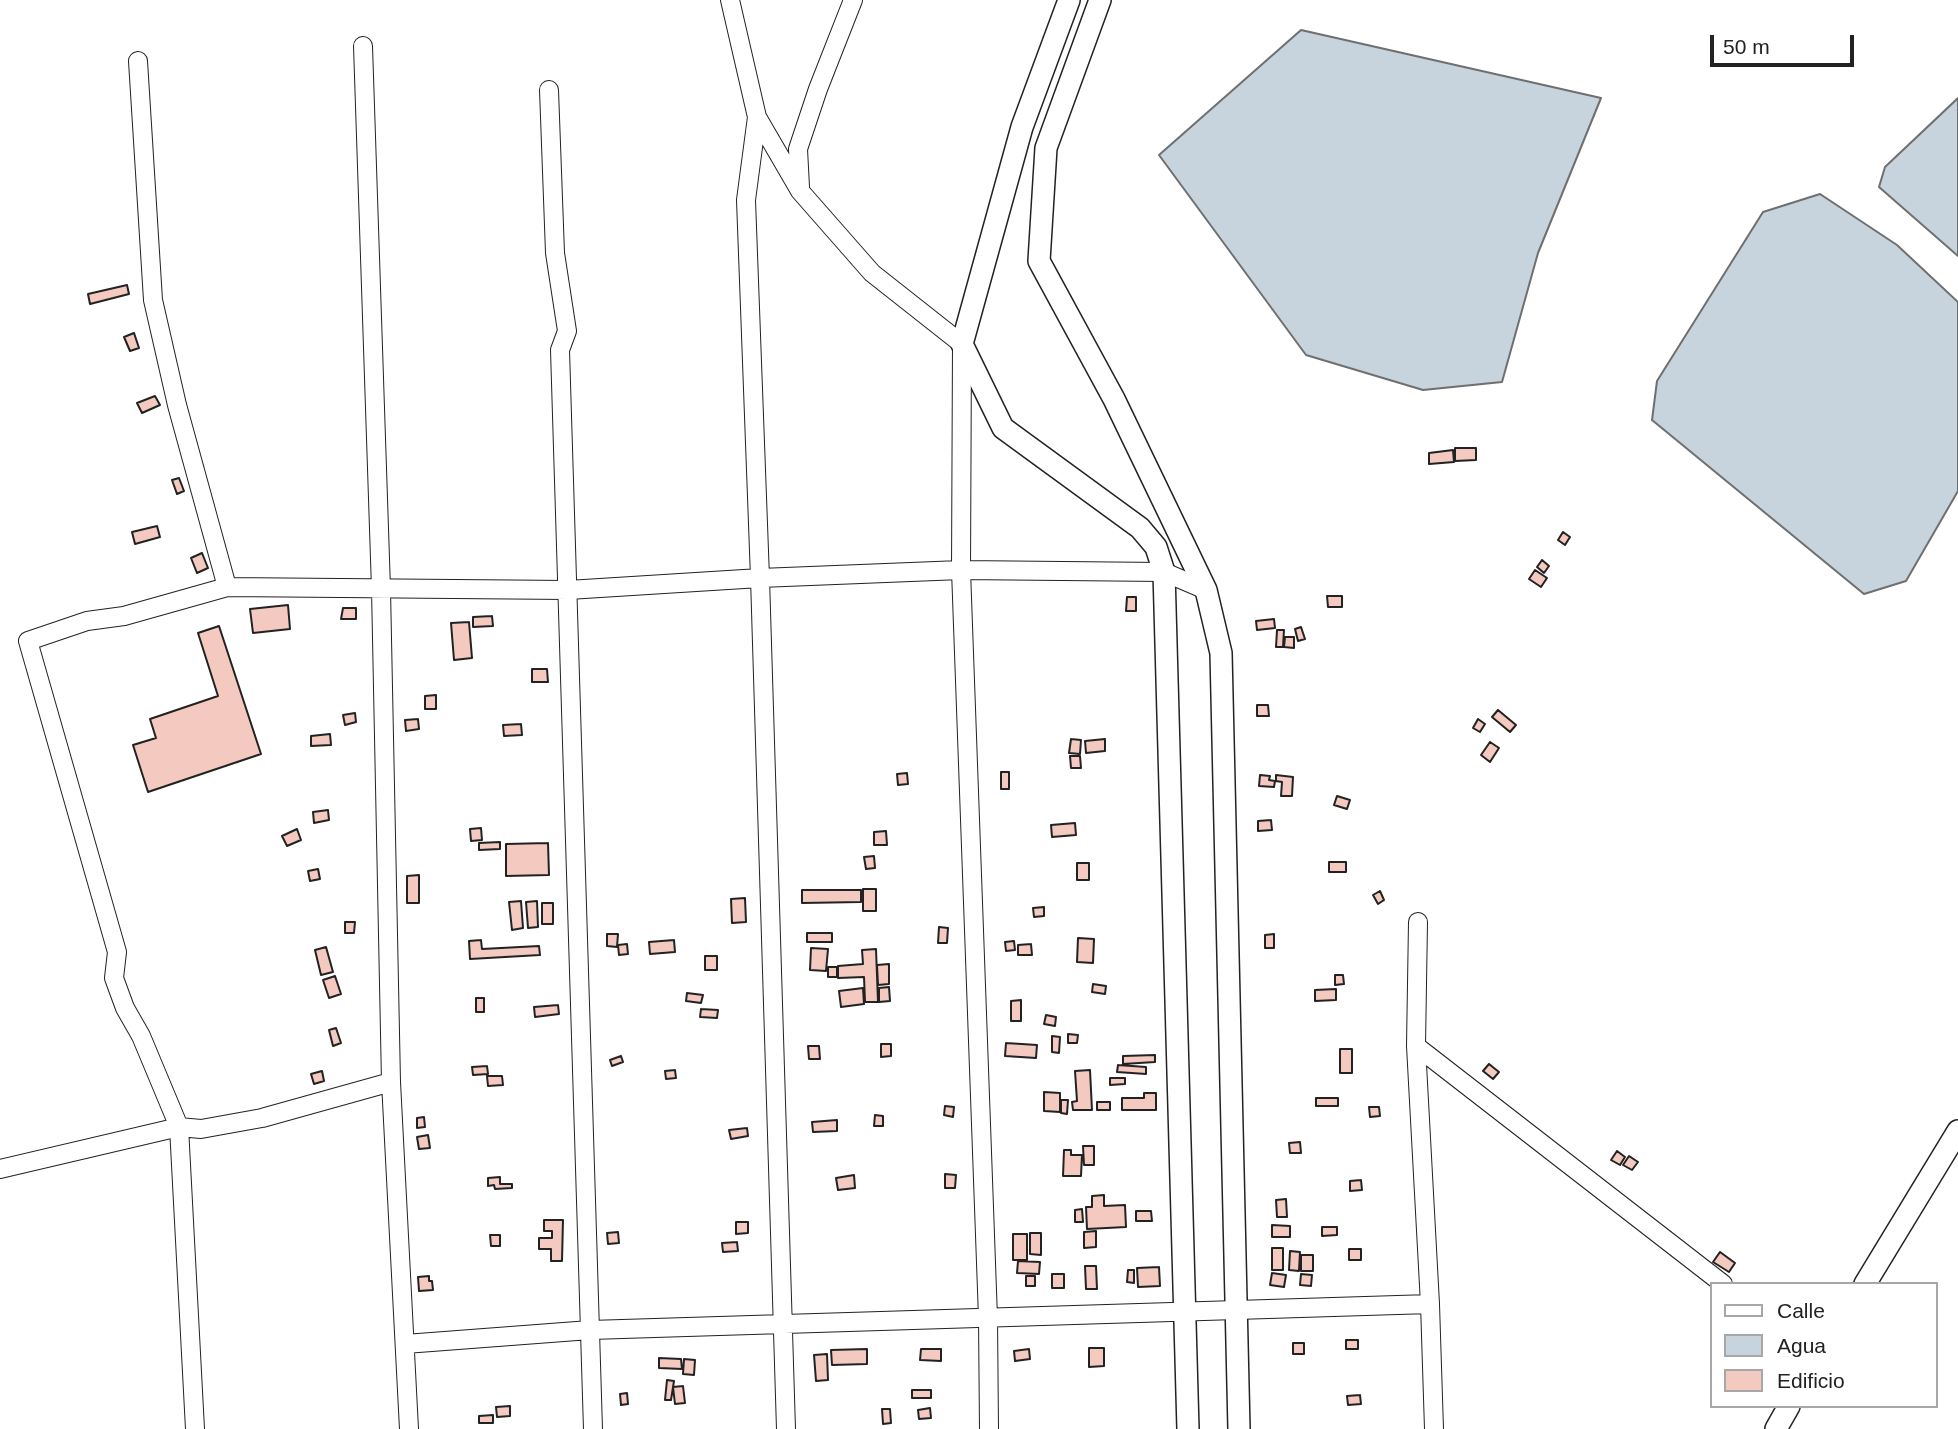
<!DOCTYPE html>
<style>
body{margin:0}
#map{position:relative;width:1958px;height:1429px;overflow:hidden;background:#fff;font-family:Arial,sans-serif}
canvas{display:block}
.legend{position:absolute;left:1710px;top:1282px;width:228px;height:126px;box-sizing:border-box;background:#fff;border:2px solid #a7a7a7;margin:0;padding:9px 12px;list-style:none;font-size:21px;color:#222}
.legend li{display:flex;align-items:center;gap:14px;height:35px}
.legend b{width:35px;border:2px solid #a7a7a7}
.scale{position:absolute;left:1710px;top:35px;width:144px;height:32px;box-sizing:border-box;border:4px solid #222;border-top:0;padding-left:9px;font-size:21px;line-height:24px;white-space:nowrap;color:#222;-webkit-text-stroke:5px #fff;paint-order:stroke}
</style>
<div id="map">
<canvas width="1958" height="1429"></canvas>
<ul class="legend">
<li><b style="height:9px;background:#fff"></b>Calle</li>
<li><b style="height:19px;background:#c7d3dd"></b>Agua</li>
<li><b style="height:19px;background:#f3c9c0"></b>Edificio</li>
</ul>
<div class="scale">50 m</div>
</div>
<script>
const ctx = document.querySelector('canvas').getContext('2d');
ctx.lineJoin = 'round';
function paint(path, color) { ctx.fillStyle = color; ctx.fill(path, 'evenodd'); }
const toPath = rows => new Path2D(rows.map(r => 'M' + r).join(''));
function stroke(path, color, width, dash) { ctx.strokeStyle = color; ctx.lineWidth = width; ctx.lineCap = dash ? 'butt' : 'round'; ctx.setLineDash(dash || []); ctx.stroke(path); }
const water = toPath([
 [1301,30,1601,98,1538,253,1502,382,1423,390,1306,355,1159,155,1301,30],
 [1958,98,1958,256,1879,187,1885,167,1958,98],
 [1820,194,1897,245,1958,302,1958,491,1906,581,1864,594,1652,420,1657,381,1763,212,1820,194]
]);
const building = toPath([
 [127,285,129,294,90,304,88,294,127,285],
 [134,333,139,348,130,351,124,337,134,333],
 [155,396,160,405,142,413,137,403,155,396],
 [1455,448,1476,448,1476,460,1455,461,1455,448],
 [1453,450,1454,462,1429,464,1429,453,1453,450],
 [179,478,184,491,177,494,172,480,179,478],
 [157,526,160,537,135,544,132,532,157,526],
 [1563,532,1570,537,1565,545,1558,540,1563,532],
 [202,553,208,568,197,573,191,558,202,553],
 [1542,560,1549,566,1544,573,1537,567,1542,560],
 [1535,570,1547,578,1541,587,1529,579,1535,570],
 [1327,596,1342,596,1342,607,1328,607,1327,596],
 [1127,597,1136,597,1136,611,1126,611,1127,597],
 [288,605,290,629,253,633,250,609,288,605],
 [343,608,356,608,356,619,341,619,343,608],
 [492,616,493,626,473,627,473,617,492,616],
 [1274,619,1275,628,1257,630,1256,621,1274,619],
 [469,622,472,658,454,660,451,623,469,622],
 [219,626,261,754,148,792,133,745,156,738,150,719,218,696,198,633,219,626],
 [1301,627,1305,639,1298,641,1295,629,1301,627],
 [1277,630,1284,630,1283,647,1276,647,1277,630],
 [1285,637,1294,637,1294,648,1284,647,1285,637],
 [532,669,547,669,548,682,532,682,532,669],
 [436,695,436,709,425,709,425,696,436,695],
 [1257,705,1268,705,1269,716,1257,716,1257,705],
 [1498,710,1516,725,1510,732,1492,717,1498,710],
 [355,713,356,722,345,725,343,715,355,713],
 [418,719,419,729,406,731,405,720,418,719],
 [1478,719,1485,724,1480,732,1473,728,1478,719],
 [521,724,522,735,504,736,503,725,521,724],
 [330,734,331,745,311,746,311,736,330,734],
 [1071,739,1081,740,1080,754,1069,753,1071,739],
 [1105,739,1105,751,1086,753,1085,741,1105,739],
 [1490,742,1499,748,1490,762,1481,755,1490,742],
 [1070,756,1080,756,1081,768,1071,768,1070,756],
 [1001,772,1009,772,1009,789,1001,789,1001,772],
 [907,773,908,784,898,785,897,774,907,773],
 [1260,775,1270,776,1269,780,1275,781,1274,787,1259,786,1260,775],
 [1276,775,1293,777,1292,796,1281,796,1282,782,1276,781,1276,775],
 [1337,796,1350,800,1347,809,1334,805,1337,796],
 [328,810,329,820,314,823,313,812,328,810],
 [1271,820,1272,830,1258,831,1258,821,1271,820],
 [1075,823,1076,835,1052,837,1051,825,1075,823],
 [481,828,482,840,471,841,470,829,481,828],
 [297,829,301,840,287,846,282,836,297,829],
 [886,831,887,845,874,845,874,832,886,831],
 [500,842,500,849,479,850,479,843,500,842],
 [548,843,549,875,506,876,506,844,548,843],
 [874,856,875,868,866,869,864,857,874,856],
 [1329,862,1346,862,1346,872,1329,872,1329,862],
 [1077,863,1089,863,1089,880,1077,880,1077,863],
 [318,869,320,879,310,881,308,871,318,869],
 [419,875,419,903,407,903,407,876,419,875],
 [863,889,876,889,876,911,863,911,863,889],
 [802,890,861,890,861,902,802,903,802,890],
 [1380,891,1384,900,1378,904,1373,895,1380,891],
 [745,898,746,922,732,923,731,899,745,898],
 [521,901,523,928,512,930,509,902,521,901],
 [537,901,538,927,528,928,526,902,537,901],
 [542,903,553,903,553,924,542,924,542,903],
 [1044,907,1044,916,1034,917,1033,908,1044,907],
 [345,922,355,922,354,933,345,933,345,922],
 [939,927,948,928,947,943,938,943,939,927],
 [807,933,832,933,832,942,807,942,807,933],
 [607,934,618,934,617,947,607,946,607,934],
 [1274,934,1274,948,1265,948,1265,935,1274,934],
 [1078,938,1094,939,1093,963,1077,962,1078,938],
 [481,940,482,949,539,946,540,955,470,959,469,941,481,940],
 [674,940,675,952,650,954,649,942,674,940],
 [1014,941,1015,950,1006,951,1005,942,1014,941],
 [627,944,628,954,619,955,618,945,627,944],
 [1031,944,1032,955,1018,955,1018,945,1031,944],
 [326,947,333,972,321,975,315,950,326,947],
 [811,948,828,949,826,971,810,970,811,948],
 [876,949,878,1002,865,1002,864,977,838,978,838,966,863,964,862,950,876,949],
 [705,956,717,956,717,970,705,970,705,956],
 [889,964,889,984,878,985,877,965,889,964],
 [828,967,837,967,837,977,828,977,828,967],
 [1335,975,1343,975,1344,984,1335,985,1335,975],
 [335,976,341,994,329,998,323,980,335,976],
 [1093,984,1106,986,1105,994,1092,992,1093,984],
 [889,987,890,1001,879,1002,879,988,889,987],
 [863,988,864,1004,841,1007,839,991,863,988],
 [1336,989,1336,1000,1315,1001,1315,990,1336,989],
 [687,993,703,995,701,1003,686,1001,687,993],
 [476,998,484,998,484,1012,476,1012,476,998],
 [1021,1000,1021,1021,1011,1021,1011,1001,1021,1000],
 [558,1005,559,1014,535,1017,534,1007,558,1005],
 [701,1009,718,1010,717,1018,700,1017,701,1009],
 [1046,1015,1056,1017,1055,1026,1044,1024,1046,1015],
 [336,1028,341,1043,333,1046,329,1030,336,1028],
 [1068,1034,1078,1035,1077,1043,1068,1043,1068,1034],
 [1052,1036,1060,1037,1059,1053,1052,1052,1052,1036],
 [1006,1043,1037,1045,1036,1058,1005,1056,1006,1043],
 [881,1044,891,1044,891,1056,881,1057,881,1044],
 [808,1046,819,1046,820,1059,809,1059,808,1046],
 [1340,1049,1352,1049,1352,1073,1340,1073,1340,1049],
 [1155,1055,1155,1062,1123,1064,1123,1056,1155,1055],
 [621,1056,623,1062,612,1066,610,1060,621,1056],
 [1489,1064,1499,1072,1493,1079,1483,1071,1489,1064],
 [1118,1065,1146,1067,1146,1074,1117,1072,1118,1065],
 [487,1066,488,1074,473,1075,472,1067,487,1066],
 [675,1070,676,1078,666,1079,665,1071,675,1070],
 [1090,1070,1092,1110,1073,1110,1072,1102,1077,1101,1075,1071,1090,1070],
 [322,1071,324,1081,314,1084,311,1074,322,1071],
 [487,1076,502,1076,503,1085,488,1086,487,1076],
 [1110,1078,1125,1078,1125,1084,1110,1085,1110,1078],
 [1044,1092,1060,1093,1060,1112,1044,1111,1044,1092],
 [1144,1093,1156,1093,1156,1110,1122,1110,1122,1098,1144,1098,1144,1093],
 [1316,1098,1338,1098,1338,1106,1316,1106,1316,1098],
 [1061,1100,1068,1100,1067,1114,1061,1113,1061,1100],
 [1097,1102,1110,1102,1110,1110,1097,1110,1097,1102],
 [945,1106,954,1107,953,1117,944,1115,945,1106],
 [1369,1107,1379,1107,1380,1116,1370,1117,1369,1107],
 [875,1115,883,1116,883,1126,874,1126,875,1115],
 [424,1117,425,1127,417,1128,417,1118,424,1117],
 [837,1120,837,1131,813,1132,812,1122,837,1120],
 [747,1128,748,1136,731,1139,729,1130,747,1128],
 [428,1135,430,1148,419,1149,417,1137,428,1135],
 [1300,1142,1301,1153,1290,1153,1289,1143,1300,1142],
 [1083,1146,1094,1146,1094,1165,1084,1165,1083,1146],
 [1064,1150,1071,1150,1071,1155,1082,1155,1081,1176,1063,1176,1064,1150],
 [1617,1151,1625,1157,1620,1165,1611,1160,1617,1151],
 [1629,1156,1638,1162,1632,1170,1623,1165,1629,1156],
 [945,1174,956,1175,955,1188,945,1188,945,1174],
 [854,1175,855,1188,838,1190,836,1178,854,1175],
 [500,1177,500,1184,512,1184,512,1188,495,1189,494,1185,488,1186,488,1178,500,1177],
 [1361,1180,1362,1190,1350,1191,1350,1181,1361,1180],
 [1104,1195,1104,1206,1125,1205,1126,1227,1087,1229,1086,1207,1092,1207,1092,1196,1104,1195],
 [1286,1199,1287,1217,1277,1217,1276,1200,1286,1199],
 [1082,1209,1083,1222,1075,1222,1075,1210,1082,1209],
 [1136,1211,1151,1211,1152,1221,1136,1221,1136,1211],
 [544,1220,563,1220,562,1261,551,1261,551,1249,539,1249,539,1238,552,1238,552,1231,544,1231,544,1220],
 [736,1222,748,1222,748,1233,736,1234,736,1222],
 [1272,1225,1290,1226,1290,1237,1272,1237,1272,1225],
 [1322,1227,1337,1227,1337,1235,1322,1236,1322,1227],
 [1096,1231,1096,1247,1084,1248,1084,1232,1096,1231],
 [618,1232,619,1243,608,1244,607,1233,618,1232],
 [1030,1233,1041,1233,1041,1255,1030,1254,1030,1233],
 [1013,1234,1027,1234,1027,1260,1013,1260,1013,1234],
 [490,1235,500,1235,500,1246,491,1246,490,1235],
 [737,1242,738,1251,723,1252,722,1243,737,1242],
 [1272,1248,1283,1248,1283,1270,1272,1270,1272,1248],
 [1349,1249,1361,1249,1361,1260,1349,1260,1349,1249],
 [1290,1251,1300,1252,1299,1271,1289,1270,1290,1251],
 [1720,1252,1735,1263,1729,1272,1713,1262,1720,1252],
 [1301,1255,1313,1255,1313,1271,1301,1271,1301,1255],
 [1018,1261,1040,1262,1039,1274,1017,1273,1018,1261],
 [1085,1266,1096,1266,1097,1289,1086,1289,1085,1266],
 [1159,1267,1160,1286,1138,1287,1137,1268,1159,1267],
 [1128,1270,1134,1270,1134,1283,1127,1282,1128,1270],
 [1272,1273,1286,1275,1284,1287,1270,1285,1272,1273],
 [1052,1274,1064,1274,1064,1288,1052,1288,1052,1274],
 [1301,1274,1312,1275,1311,1286,1300,1285,1301,1274],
 [429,1276,429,1281,432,1281,433,1290,419,1291,418,1277,429,1276],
 [1026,1276,1035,1276,1035,1286,1026,1286,1026,1276],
 [1346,1340,1358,1340,1358,1349,1346,1349,1346,1340],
 [1293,1343,1304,1343,1304,1354,1293,1354,1293,1343],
 [1089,1348,1104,1348,1104,1366,1089,1367,1089,1348],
 [867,1349,867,1364,832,1365,831,1350,867,1349],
 [921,1349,941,1349,941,1361,920,1360,921,1349],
 [1029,1349,1030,1359,1015,1361,1014,1351,1029,1349],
 [827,1354,828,1380,816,1381,814,1355,827,1354],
 [659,1358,681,1359,682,1369,659,1368,659,1358],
 [684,1359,695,1360,694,1375,683,1374,684,1359],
 [667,1380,674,1381,671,1400,665,1400,667,1380],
 [683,1386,685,1403,675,1404,673,1387,683,1386],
 [912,1390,931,1390,931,1398,912,1398,912,1390],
 [627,1393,628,1404,621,1405,620,1394,627,1393],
 [1360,1395,1361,1404,1348,1405,1347,1396,1360,1395],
 [510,1406,510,1416,497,1417,496,1407,510,1406],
 [930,1408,931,1418,919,1419,918,1410,930,1408],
 [882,1409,890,1409,891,1423,883,1424,882,1409],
 [493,1415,493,1423,479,1423,479,1416,493,1415]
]);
const minor = toPath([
 [730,0,757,117,800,191,872,273,962,344,961,570,988,1318,989,1429],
 [363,46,381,589,391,1082,409,1429],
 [138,61,153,300,177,405,227,587],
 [549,90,555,253,567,331,560,350,593,1429],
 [757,117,746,200,760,578,786,1429],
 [800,187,798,149,818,89,853,0],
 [1418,922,1416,1046,1430,1304,1434,1429],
 [1416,1046,1723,1284],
 [0,1169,179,1127,201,1129,262,1118,391,1082],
 [405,1344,590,1330,1430,1304],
 [195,1429,179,1127,141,1036,125,1008,114,978,117,952,28,641,87,621,124,616,227,587,568,590,760,578,961,570,1164,572,1206,590]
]);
const tertiary = toPath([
 [1069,0,1022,127,962,344,1003,428,1140,528,1156,547,1164,572,1188,1429],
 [1100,0,1046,148,1039,261,1114,399,1206,590,1221,653,1239,1429],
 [1865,1284,1958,1131],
 [1776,1429,1789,1406]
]);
paint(water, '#c7d3dd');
stroke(water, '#6f6f6f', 2);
paint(building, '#f3c9c0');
stroke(building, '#222', 2);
stroke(minor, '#222', 20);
stroke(tertiary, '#222', 24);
stroke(minor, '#fff', 18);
stroke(tertiary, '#fff', 21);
</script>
